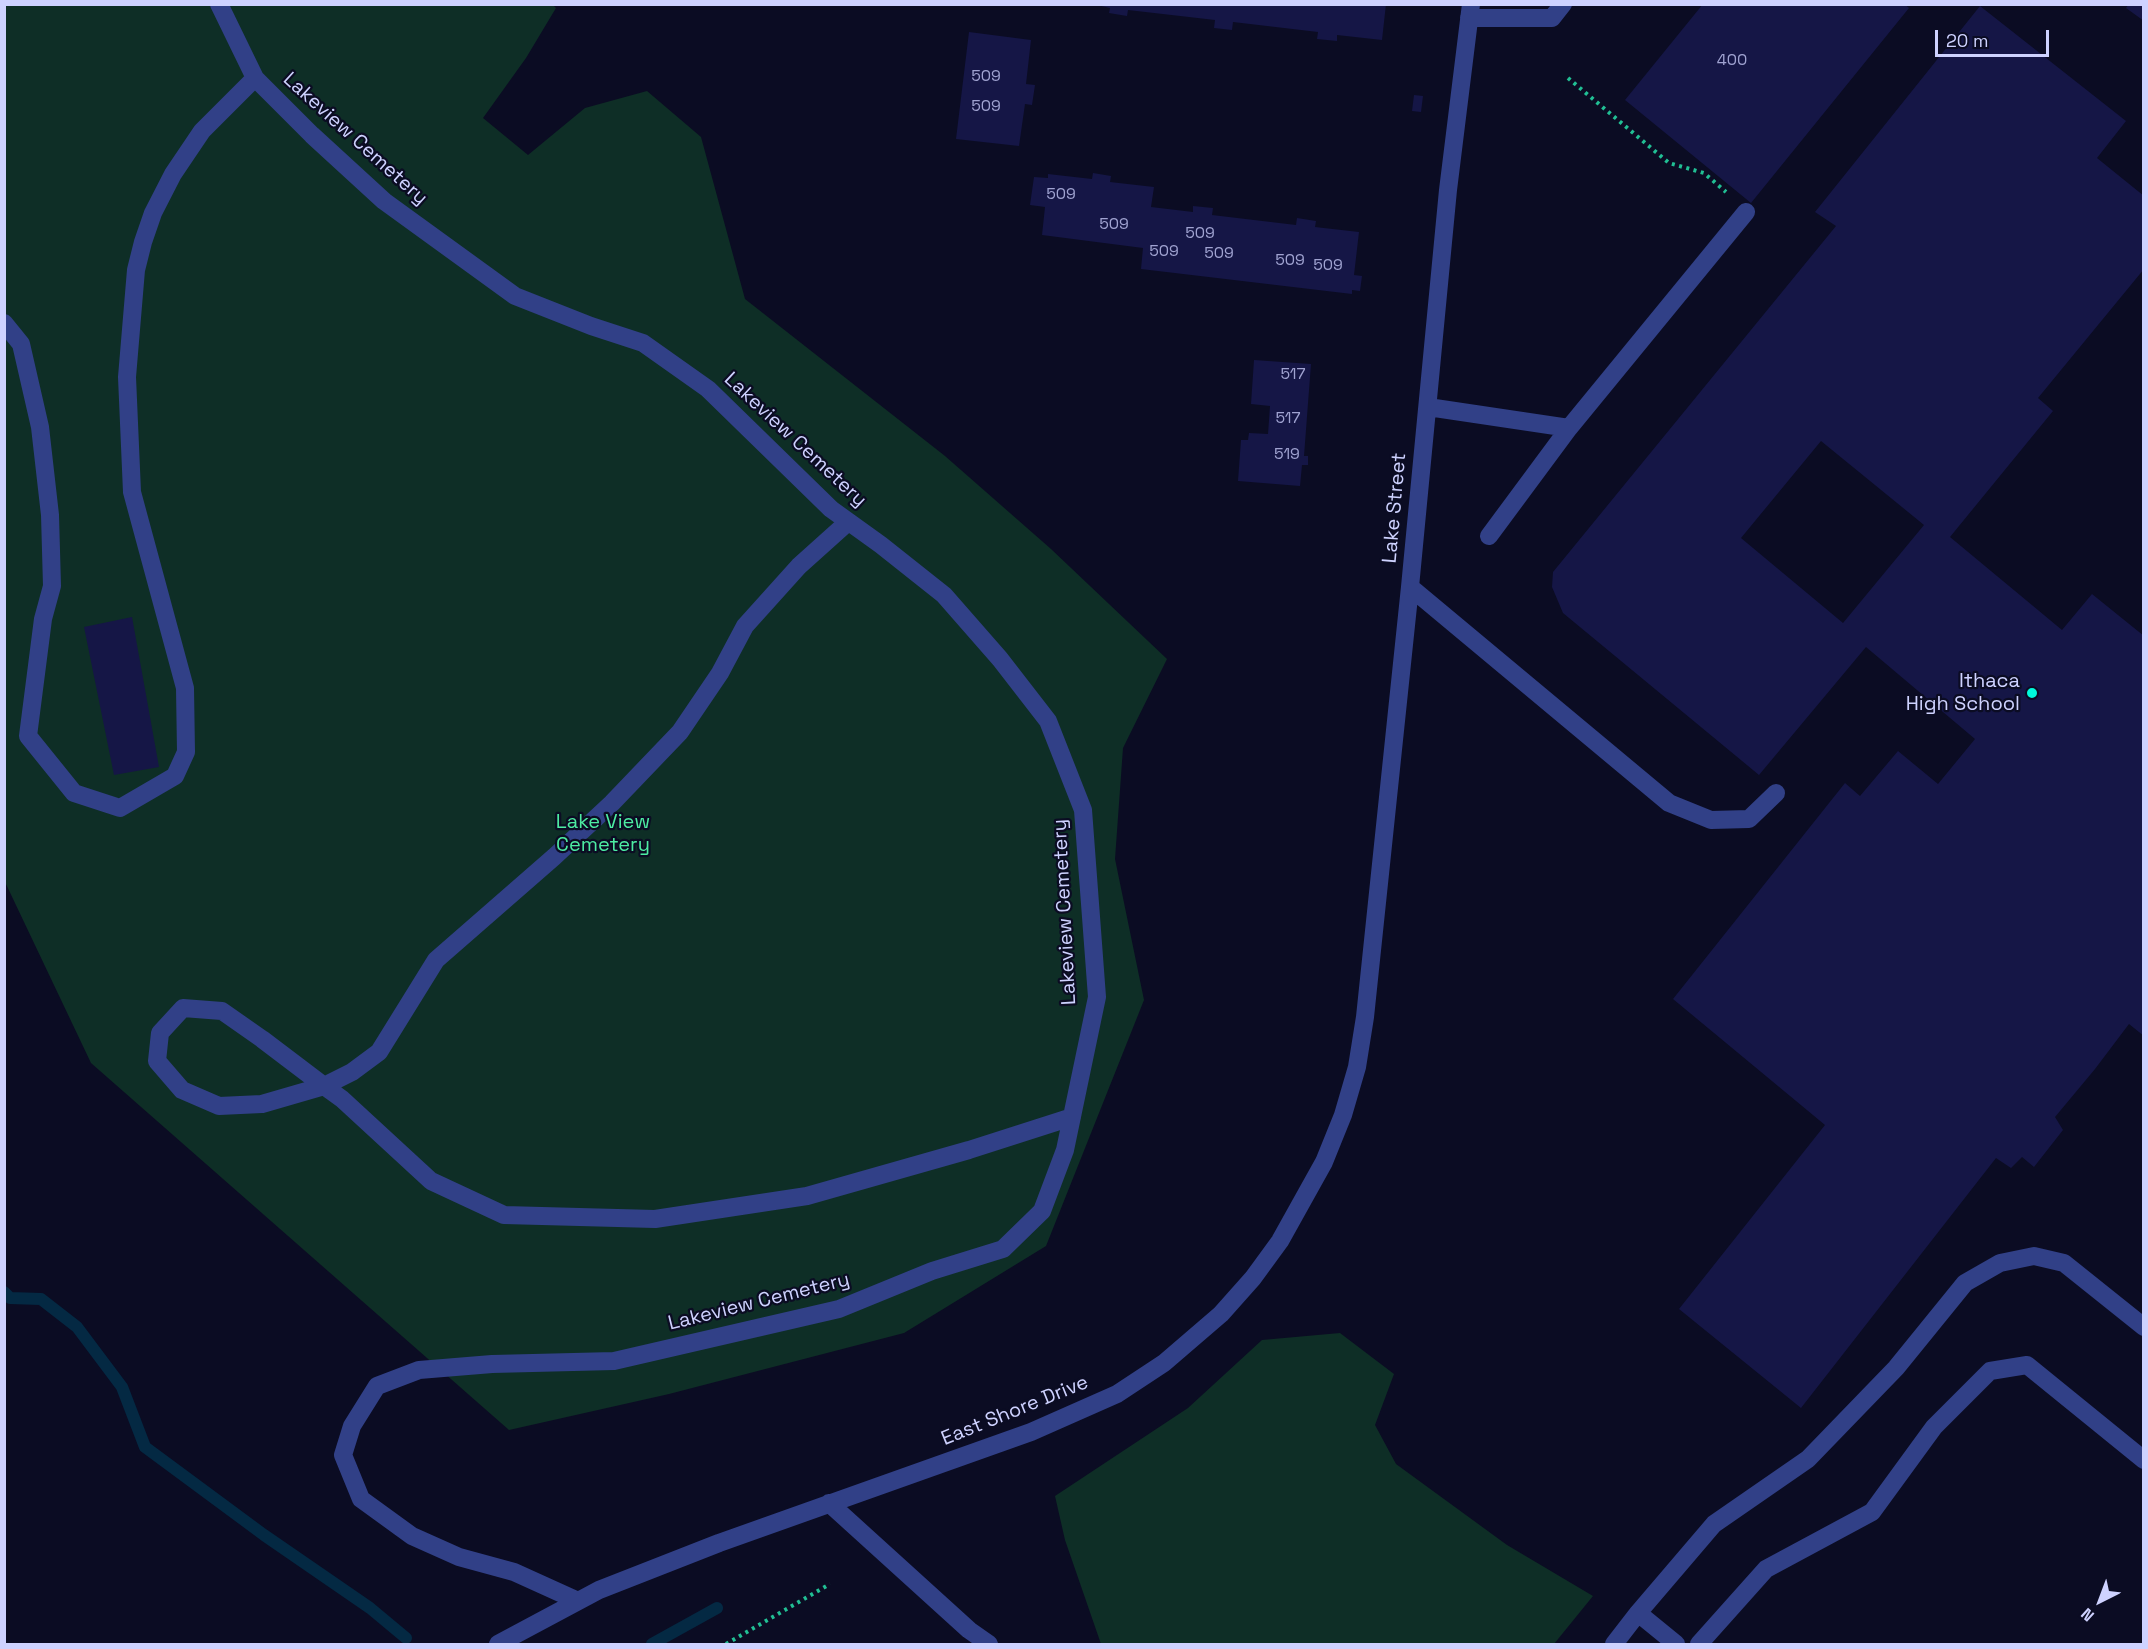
<!DOCTYPE html>
<style>
body{margin:0}
#map{position:relative;width:2148px;height:1649px;overflow:hidden;background:#0b0c23;font-family:"Space Grotesk",sans-serif}
canvas{display:block}
.frame{position:absolute;inset:0;border:6px solid #ced2ff;pointer-events:none}
.north{position:absolute;left:2070px;top:1571px;width:60px;height:60px;-webkit-text-stroke:4px #0b0c23;paint-order:stroke;rotate:222deg;font-size:16px;font-weight:700;line-height:24px;text-align:center;color:#ced2ff}
.north::after{content:'';display:block;margin:auto;width:21px;height:27px;background:#ced2ff;clip-path:polygon(50% 0,100% 100%,50% 72%,0 100%)}
.scale{position:absolute;left:1935px;top:30px;width:114px;height:27px;box-sizing:border-box;border:3px solid #ced2ff;border-top:0;padding-left:8px;font-size:18px;line-height:21px;white-space:nowrap;color:#ced2ff;-webkit-text-stroke:4px #0b0c23;paint-order:stroke}
</style>
<div id="map">
<canvas width="2148" height="1649"></canvas>
<div class="frame"></div>
<div class="north">N</div>
<div class="scale">20 m</div>
</div>
<script>
const ctx = document.querySelector('canvas').getContext('2d');
ctx.lineJoin = 'round';
function paint(path, color) { ctx.fillStyle = color; ctx.fill(path, 'evenodd'); }
const toPath = rows => new Path2D(rows.map(r => 'M' + r).join(''));
function stroke(path, color, width, dash) { ctx.strokeStyle = color; ctx.lineWidth = width; ctx.lineCap = dash ? 'butt' : 'round'; ctx.setLineDash(dash || []); ctx.stroke(path); }
function label(font, color, halo, rows, align = 'center') {
  ctx.font = font + ' "Space Grotesk",sans-serif'; ctx.lineWidth = 4.5; ctx.setLineDash([]); ctx.textBaseline = 'middle'; ctx.strokeStyle = halo; ctx.fillStyle = color; for (const [text, x, y, turn = 0] of rows) {
    ctx.save(); ctx.translate(x, y); ctx.rotate((+turn || 0) * Math.PI / 180); ctx.textAlign = isNaN(turn) ? turn : align; if (halo) ctx.strokeText(text, 0, 0); ctx.fillText(text, 0, 0); ctx.restore();
  }
}
const green = toPath([
 [5,5,553,5,556,8,526,58,483,118,528,155,585,108,647,91,701,137,745,299,945,456,1051,549,1167,659,1123,748,1115,859,1144,1000,1046,1246,904,1333,669,1394,509,1430,91,1063,5,882],
 [1340,1333,1394,1374,1375,1425,1396,1464,1507,1545,1593,1596,1554,1644,1101,1644,1065,1540,1055,1496,1188,1408,1262,1340]
]);
const stream = toPath([
 [4,1292,10,1298,41,1299,77,1327,122,1387,145,1447,264,1535,370,1608,406,1638],
 [652,1644,717,1608]
]);
const building = toPath([
 [1093,4,1386,4,1382,40,1337,35,1337,41,1317,39,1318,32,1233,22,1232,30,1214,28,1215,20,1128,10,1127,16,1109,13,1110,8],
 [1703,4,1904,4,1909,8,1751,203,1625,100],
 [2129,4,2144,4,2144,21,2126,8],
 [1980,6,2126,121,2097,158,2144,196,2144,269,2038,398,2053,411,1950,537,2062,630,2092,594,2144,636,2144,1036,2129,1024,2095,1069,2055,1117,2063,1130,2034,1167,2022,1157,2011,1168,1996,1158,1801,1408,1679,1309,1825,1125,1673,999,1845,783,1860,796,1898,751,1938,784,1975,739,1866,647,1759,775,1563,613,1552,587,1553,572,1836,226,1815,212],
 [1821,441,1924,525,1843,623,1741,538],
 [969,32,1031,40,1026,84,1035,85,1032,105,1025,104,1019,146,956,139],
 [1414,95,1423,96,1421,112,1412,111],
 [1093,173,1111,176,1110,182,1154,187,1151,207,1193,212,1193,206,1213,208,1212,215,1296,225,1297,218,1316,221,1315,227,1359,232,1354,275,1362,276,1360,291,1352,290,1352,294,1141,269,1143,248,1042,235,1045,207,1030,205,1034,177,1048,178,1048,174,1092,179],
 [1254,360,1311,364,1304,456,1308,456,1308,465,1302,465,1300,486,1238,481,1241,440,1248,440,1249,433,1268,434,1270,406,1251,404],
 [132,617,159,767,114,775,84,627]
]);
const path = toPath([
 [1568,78,1669,163,1704,173,1726,192],
 [726,1644,830,1584]
]);
const minor = toPath([
 [219,4,255,78,312,135,384,201,515,296,591,326,643,343,708,389,831,509,881,545,944,595,1000,659,1048,721,1083,810,1097,997,1065,1150,1042,1211,1003,1249,932,1271,839,1309,614,1361,492,1364,419,1370,377,1386,352,1426,343,1455,361,1499,412,1536,459,1557,514,1572,578,1601],
 [1469,18,1552,18,1563,4],
 [4,323,21,344,40,427,50,515,52,586,43,619,28,736,74,793,120,808,175,776,186,752,185,688,132,492,127,377,136,270,143,242,153,213,173,174,202,131,255,78],
 [1428,407,1569,428,1746,212],
 [848,522,799,566,745,626,720,673,680,732,612,803,554,857,436,960,379,1052,352,1072,324,1086,262,1104,219,1106,182,1090,157,1061,160,1033,183,1008,222,1011,262,1039,324,1086,342,1099,431,1181,504,1215,655,1219,807,1196,969,1150,1072,1117],
 [1489,536,1569,428],
 [1410,587,1669,803,1711,820,1749,819,1776,793],
 [829,1503,969,1630,989,1644],
 [1638,1613,1676,1644],
 [498,1644,599,1590,719,1543,1031,1432,1117,1394,1164,1363,1221,1314,1253,1278,1280,1241,1324,1162,1343,1115,1357,1067,1365,1017,1410,587,1448,190,1471,4],
 [1614,1644,1638,1613,1714,1524,1808,1459,1896,1368,1965,1283,2000,1263,2034,1256,2064,1263,2144,1327],
 [1699,1644,1766,1569,1872,1512,1934,1427,1990,1371,2027,1365,2144,1460]
]);
const markers = [
 [2032,693,6,"#00f9dc"]
];
const numberNames = [
 ["400",1732,61],
 ["509",986,77],
 ["509",986,107],
 ["509",1061,195],
 ["509",1114,225],
 ["509",1200,234],
 ["509",1164,252],
 ["509",1219,254],
 ["509",1290,261],
 ["509",1328,266],
 ["517",1293,375],
 ["517",1288,419],
 ["519",1287,455]
];
const streetNames = [
 ["Lakeview Cemetery",355,139,42],
 ["Lakeview Cemetery",795,440,43],
 ["Lake Street",1395,508,-85],
 ["Lakeview Cemetery",1065,912,-93],
 ["Lakeview Cemetery",759,1302,-14],
 ["East Shore Drive",1015,1411,-22]
];
const poiNames = [
 ["Ithaca",2020,682],
 ["High School",2020,705]
];
const parkNames = [
 ["Lake View",603,823],
 ["Cemetery",603,846]
];
paint(green, '#0e2e26');
stroke(stream, '#042943', 12);
paint(building, '#151646');
stroke(path, '#21bf94', 4, [3, 4.5]);
stroke(minor, '#314087', 18);
for (const [x, y, r, color] of markers) { const dot = new Path2D(); dot.arc(x, y, r, 0, 2 * Math.PI); ctx.fillStyle = color; ctx.fill(dot); stroke(dot, '#0b0c23', 2); }
label('16px', '#a0a3d1', null, numberNames);
label('20px', '#ced2ff', '#0b0c23', streetNames);
label('20px', '#ced2ff', '#0b0c23', poiNames, 'right');
label('20px', '#4deca2', '#0b0c23', parkNames);
</script>
